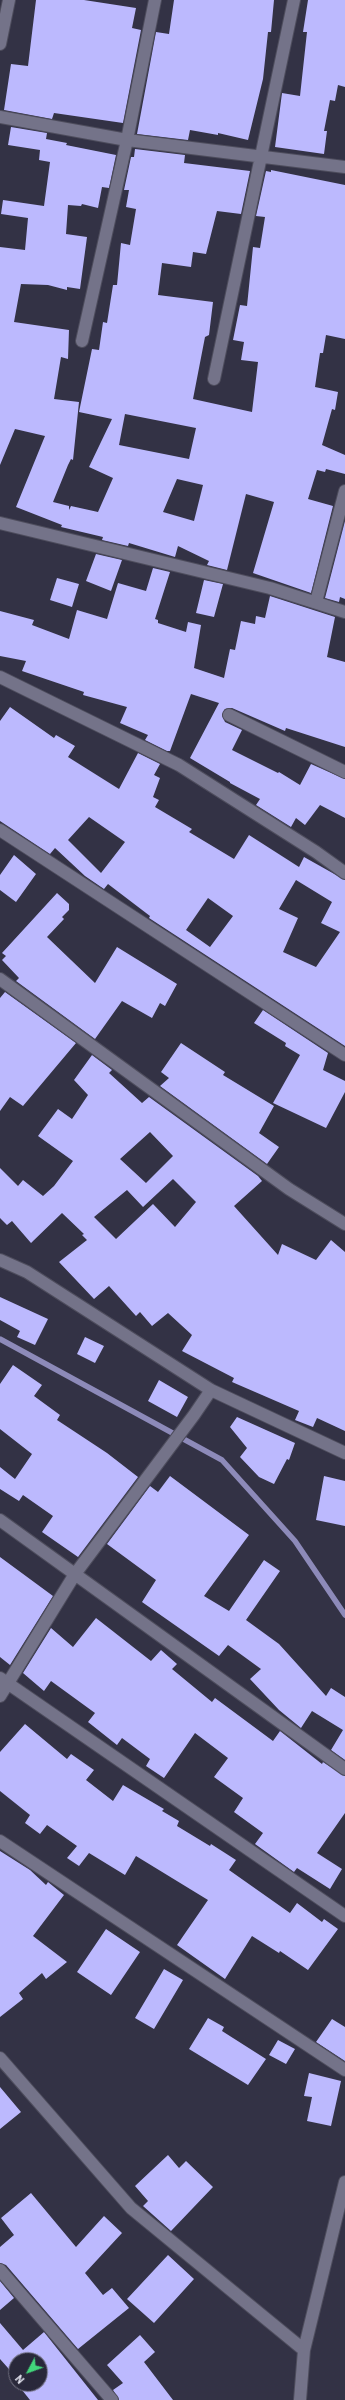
<!DOCTYPE html>
<style>
body{margin:0}
#map{position:relative;width:345px;height:2400px;overflow:hidden;background:#333245;font-family:Barlow,sans-serif}
canvas{display:block}
.north{position:absolute;left:8px;top:2352px;width:40px;height:40px;box-sizing:border-box;background:#29283a;border:1px solid #737282;border-radius:50%;rotate:229deg;font-size:11px;font-weight:700;line-height:16px;text-align:center;color:#e1e1ed}
.north::after{content:'';display:block;margin:auto;width:14px;height:18px;background:#42d77b;clip-path:polygon(50% 0,100% 100%,50% 72%,0 100%)}
</style>
<div id="map">
<canvas width="345" height="2400"></canvas>
<div class="north">N</div>
</div>
<script>
const ctx = document.querySelector('canvas').getContext('2d');
ctx.lineJoin = 'round';
const toPath = rows => new Path2D(rows.map(r => 'M' + r).join(''));
function stroke(path, color, width, dash) { ctx.strokeStyle = color; ctx.lineWidth = width; ctx.lineCap = dash ? 'butt' : 'round'; ctx.setLineDash(dash || []); ctx.stroke(path); }
function paint(path, color) { ctx.fillStyle = color; ctx.fill(path, 'evenodd'); }
const stream = toPath([
 [0,1339,222,1460,295,1541,345,1615]
]);
const building = toPath([
 [36,0,84,0,136,8,132,28,141,30,123,123,54,113,52,119,4,110,11,64,28,66],
 [174,0,274,0,271,32,268,32,263,79,248,140,218,133,218,135,190,130,188,140,137,134,156,32,169,34],
 [308,0,345,0,345,87,338,85,335,101,330,100,324,131,327,131,324,154,275,147,282,93,300,96,307,32,303,32],
 [11,127,47,133,46,139,67,143,66,145,116,155,109,188,102,187,98,208,82,204,81,206,68,205,66,234,87,237,80,289,67,287,67,290,48,285,21,284,14,322,69,330,68,359,61,357,54,399,79,402,73,460,71,459,68,465,53,502,69,506,69,510,71,506,98,512,113,478,89,467,112,419,79,412,92,349,99,350,103,322,107,323,113,285,117,285,121,243,130,245,136,209,126,207,129,190,124,190,131,157,134,157,135,149,185,155,184,163,250,171,241,214,217,211,206,254,193,252,191,267,162,263,158,295,213,302,209,335,205,337,193,399,252,412,258,362,241,360,244,342,233,340,240,305,247,306,253,247,260,248,265,217,256,216,266,171,271,172,271,170,345,185,345,339,326,335,323,353,320,353,315,387,338,392,335,410,332,409,322,445,345,455,345,474,326,469,325,472,317,470,308,499,333,506,311,593,253,573,274,502,246,494,227,570,207,565,209,561,178,546,175,557,129,543,128,546,102,540,103,537,61,527,62,525,16,507,45,436,15,429,0,465,0,247,25,250,28,218,1,214,3,200,44,206,50,162,39,160,40,150,8,145],
 [125,414,196,428,189,459,119,445],
 [177,479,203,485,194,521,163,512],
 [345,521,345,599,340,597,339,602,325,598],
 [96,554,122,560,111,591,86,581],
 [153,568,170,572,155,619,158,620,158,623,186,632,188,622,201,625,194,668,224,678,230,649,235,650,241,621,255,624,256,616,265,618,270,596,335,617,327,657,345,662,345,747,286,728,285,731,232,708,225,709,222,715,225,722,242,730,232,750,278,773,279,772,300,785,311,764,345,779,345,818,320,805,305,825,296,818,291,827,256,805,260,799,230,783,230,782,190,758,219,703,191,694,170,751,167,751,145,740,148,735,120,723,127,707,83,695,84,692,22,671,26,661,0,656,0,611,34,620,32,625,69,639,77,610,107,619,118,583,146,591],
 [57,578,79,584,72,607,50,600],
 [204,580,223,584,214,617,196,613],
 [10,707,54,738,56,735,75,746,68,757,119,789,138,753,160,764,154,775,160,778,153,797,159,800,155,807,192,829,189,832,234,859,249,835,299,867,304,857,345,880,345,1046,149,918,150,916,108,884,104,889,85,876,55,848,50,854,0,821,0,721],
 [89,817,125,842,101,873,68,840],
 [296,880,332,902,321,923,340,932,316,967,283,952,298,918,279,909],
 [208,898,233,916,210,947,186,930],
 [14,855,36,874,16,902,0,890,0,875],
 [57,893,69,904,69,910,62,917,64,919,47,937,95,983,117,947,177,984,165,1006,160,1003,152,1018,122,1001,95,1039,16,981,19,978,2,960,6,956,2,953],
 [5,992,76,1043,23,1106,10,1097,0,1111,0,998],
 [263,1010,328,1053,323,1070,345,1081,345,1092,326,1128,273,1103,300,1055,285,1046,286,1043,254,1023],
 [181,1043,225,1072,223,1075,274,1106,259,1133,279,1147,267,1164,160,1086,169,1078,161,1072],
 [92,1055,112,1070,109,1073,142,1103,149,1097,258,1176,262,1181,234,1206,278,1255,282,1244,316,1260,331,1240,345,1252,345,1431,317,1418,313,1427,295,1420,299,1411,232,1382,234,1378,182,1351,192,1335,168,1313,152,1326,140,1312,136,1316,109,1286,94,1299,59,1262,87,1240,82,1235,84,1234,62,1213,31,1243,12,1221,7,1225,0,1218,0,1168,18,1186,23,1180,43,1196,54,1186,73,1161,38,1136,58,1109,72,1119,88,1095,74,1080],
 [150,1132,173,1156,146,1183,120,1159],
 [173,1179,196,1202,175,1227,153,1204,116,1239,94,1217,127,1190,143,1207],
 [0,1297,48,1319,35,1345,17,1337,20,1331,0,1320],
 [85,1337,104,1346,95,1363,77,1354],
 [13,1365,42,1385,34,1396,60,1415,57,1420,107,1453,138,1477,78,1557,42,1532,53,1516,23,1495,19,1501,0,1489,0,1467,15,1479,32,1454,0,1429,0,1384],
 [159,1380,188,1397,177,1417,148,1401],
 [237,1417,295,1443,289,1460,287,1459,274,1484,259,1477,240,1457,247,1448,230,1427],
 [170,1476,249,1535,204,1596,229,1611,264,1560,280,1571,246,1620,279,1644,326,1696,331,1688,345,1697,345,1760,331,1750,343,1730,312,1711,301,1728,279,1710,250,1679,261,1669,228,1645,219,1656,142,1602,156,1580,107,1544,150,1486,158,1492],
 [324,1476,345,1481,345,1526,316,1520],
 [0,1557,53,1596,10,1665,0,1657],
 [96,1618,151,1661,161,1650,177,1664,172,1669,212,1702,215,1698,273,1741,280,1731,322,1764,323,1762,345,1776,345,1813,317,1853,342,1869,330,1889,297,1868,294,1872,255,1844,263,1833,234,1812,243,1798,214,1777,228,1758,195,1733,164,1778,146,1766,150,1759,122,1738,117,1745,88,1722,95,1713,51,1681,44,1691,23,1673,51,1628,73,1647],
 [25,1724,67,1759,71,1754,94,1770,86,1780,113,1801,123,1785,164,1809,162,1811,179,1821,177,1826,210,1846,211,1844,236,1860,229,1870,290,1913,297,1903,322,1922,324,1919,338,1929,308,1970,280,1951,279,1953,252,1936,225,1979,177,1945,208,1900,136,1856,125,1875,89,1853,79,1866,67,1858,77,1846,47,1825,40,1834,25,1823,30,1815,0,1791,0,1752],
 [0,1851,30,1870,46,1885,48,1882,64,1895,33,1936,67,1962,46,1979,42,1973,19,1993,23,1999,0,2017],
 [106,1929,140,1952,111,1995,77,1972],
 [164,1969,183,1980,154,2029,135,2018],
 [208,2018,224,2027,222,2031,266,2059,248,2085,189,2049],
 [332,2019,345,2027,345,2061,316,2042],
 [278,2040,295,2049,286,2064,269,2055],
 [309,2073,341,2081,331,2126,307,2121,312,2097,304,2096],
 [0,2087,21,2112,0,2129],
 [168,2155,179,2168,186,2161,213,2187,171,2231,143,2206,148,2201,135,2186],
 [31,2193,76,2247,104,2216,122,2233,85,2273,103,2295,112,2288,129,2308,78,2349,6,2265,0,2263,0,2247,14,2235,1,2218],
 [168,2255,194,2279,154,2323,127,2299],
 [0,2281,14,2298,0,2310],
 [0,2323,23,2350,44,2332,98,2400,30,2400,22,2390,25,2388,22,2384,40,2384,40,2360,16,2360,16,2377,0,2359],
 [140,2335,155,2352,144,2362,173,2400,119,2400,113,2390,123,2383,107,2365]
]);
const minor = toPath([
 [0,44,9,0],
 [0,117,127,140,345,167],
 [82,341,127,140,155,0],
 [214,379,294,0],
 [0,523,270,588,345,612],
 [316,602,345,491],
 [0,677,179,765,316,852,345,873],
 [229,715,345,772],
 [0,830,345,1055],
 [0,979,289,1189,345,1224],
 [0,1260,27,1272,211,1390,345,1453],
 [0,1520,345,1769],
 [0,1678,345,1916],
 [0,1696,75,1574,194,1415,211,1390],
 [0,1841,345,2070],
 [0,2058,131,2208,304,2350],
 [0,2270,112,2400],
 [300,2400,304,2350,345,2182]
]);
stroke(stream, '#8d8ab9', 5.5);
paint(building, '#bcb9fe');
stroke(minor, '#4e4d5d', 14);
stroke(minor, '#747389', 12);
</script>
